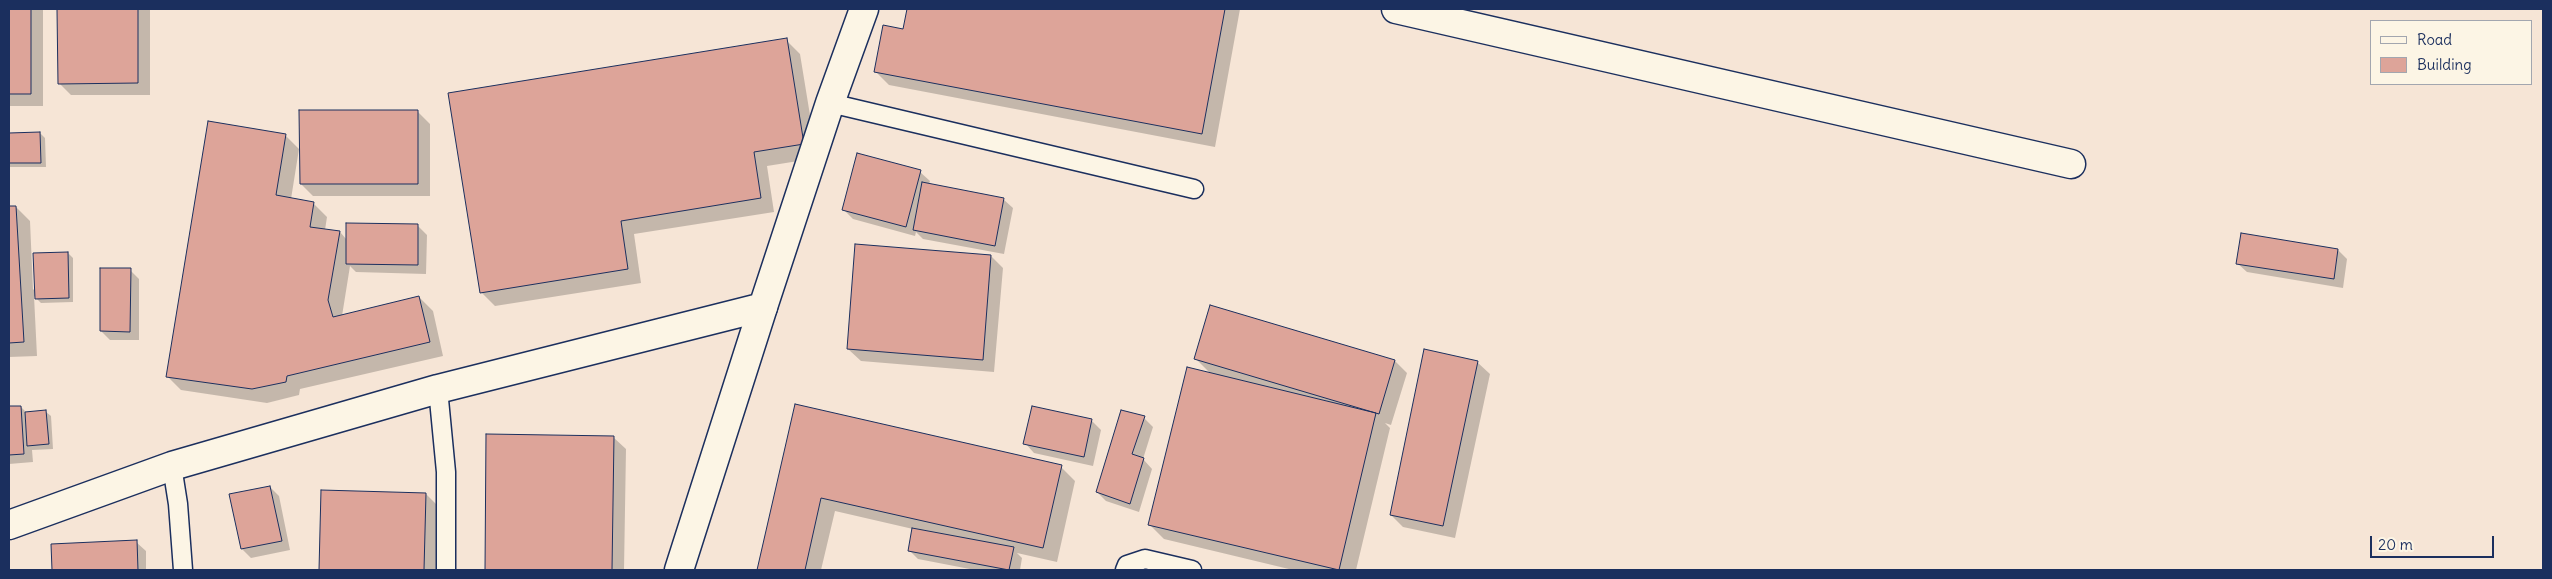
<!DOCTYPE html>
<style>
body{margin:0}
#map{position:relative;width:2552px;height:579px;overflow:hidden;background:#f6e5d6;font-family:Delius,sans-serif}
canvas{display:block}
.frame{position:absolute;inset:0;border:10px solid #1b2f5e;pointer-events:none}
.legend{position:absolute;left:2370px;top:20px;width:162px;height:65px;box-sizing:border-box;background:#fcf5e5;border:1px solid #a2a6af;margin:0;padding:6px 9px;list-style:none;font-size:15px;color:#1b2f5e}
.legend li{display:flex;align-items:center;gap:10px;height:25px}
.legend b{width:25px;border:1px solid #a2a6af}
.scale{position:absolute;left:2370px;top:536px;width:124px;height:22px;box-sizing:border-box;border:2px solid #1b2f5e;border-top:0;padding-left:6px;font-size:15px;line-height:18px;white-space:nowrap;color:#1b2f5e;-webkit-text-stroke:4px #fcf5e5;paint-order:stroke}
</style>
<div id="map">
<canvas width="2552" height="579"></canvas>
<div class="frame"></div>
<ul class="legend">
<li><b style="height:6px;background:#fcf5e5"></b>Road</li>
<li><b style="height:14px;background:#dda499"></b>Building</li>
</ul>
<div class="scale">20 m</div>
</div>
<script>
const ctx = document.querySelector('canvas').getContext('2d');
ctx.lineJoin = 'round';
function paint(path, color) { ctx.fillStyle = color; ctx.fill(path, 'evenodd'); }
const toPath = rows => new Path2D(rows.map(r => 'M' + r).join(''));
function stroke(path, color, width, dash) { ctx.strokeStyle = color; ctx.lineWidth = width; ctx.lineCap = dash ? 'butt' : 'round'; ctx.setLineDash(dash || []); ctx.stroke(path); }
const shadow = toPath([
 [9,9,43,9,43,106,9,106],
 [58,9,150,9,150,95,71,95,59,83],
 [908,9,1240,9,1215,147,889,85,875,71,904,30],
 [786,40,800,54,817,158,767,166,774,212,634,234,641,283,495,306,481,292],
 [418,112,430,124,430,196,313,196,301,184],
 [40,133,45,138,46,167,9,167,9,134],
 [285,135,299,149,291,199,313,203,327,217,325,230,340,232,347,240,418,226,427,235,426,274,356,272,350,266,342,316,419,297,433,311,443,356,300,389,299,395,267,403,181,390,167,376],
 [920,172,930,181,929,184,1003,199,1013,208,1004,254,923,239,916,232,915,236,853,219,844,210],
 [9,207,16,207,30,221,33,290,68,253,73,258,73,302,41,303,34,296,37,356,9,357],
 [2338,250,2347,259,2343,288,2247,272,2237,263],
 [991,256,1003,268,994,372,861,361,848,349],
 [130,270,139,279,139,340,110,340,101,331],
 [1195,358,1395,361,1407,373,1391,425,1385,423,1390,428,1356,570,1293,570,1164,539,1150,525,1211,374],
 [1477,362,1490,374,1455,538,1403,527,1391,515],
 [796,406,1061,467,1075,481,1057,562,1017,553,1022,558,1020,570,975,570,918,559,909,550,913,529,835,511,821,570,759,570],
 [9,407,21,407,27,413,46,412,51,416,53,449,32,450,33,462,9,464],
 [1144,418,1153,427,1143,459,1152,469,1139,512,1106,501,1097,492],
 [1091,420,1101,430,1093,466,1034,453,1025,443],
 [487,435,613,437,626,449,624,570,486,570],
 [270,487,279,496,290,550,251,558,242,549,231,495],
 [322,492,426,494,440,508,438,570,320,570],
 [136,542,146,551,146,570,53,570,53,545]
]);
const building = toPath([
 [9,9,31,9,31,94,9,94,9,9],
 [57,9,138,9,138,83,58,84,57,9],
 [907,9,1225,9,1202,134,874,72,883,25,903,29,907,9],
 [787,38,804,144,754,152,761,198,621,221,628,269,480,293,448,93,787,38],
 [299,110,418,110,418,184,300,184,299,110],
 [208,121,286,134,276,195,314,202,310,227,340,231,328,300,333,317,419,296,430,342,287,376,286,382,252,389,166,377,208,121],
 [40,132,41,163,9,163,9,133,40,132],
 [857,153,921,170,906,227,842,210,857,153],
 [922,182,1004,198,995,246,913,230,922,182],
 [9,206,16,206,24,342,9,343,9,206],
 [346,223,418,224,418,265,346,264,346,223],
 [2241,233,2338,249,2334,279,2236,264,2241,233],
 [855,244,991,255,983,360,847,349,855,244],
 [68,252,69,298,35,299,33,253,68,252],
 [100,268,131,268,130,332,100,331,100,268],
 [1210,305,1395,360,1379,414,1194,359,1210,305],
 [1424,349,1478,361,1443,526,1390,515,1424,349],
 [1187,367,1376,413,1339,570,1148,525,1187,367],
 [795,404,1062,465,1043,548,821,498,805,570,757,570,795,404],
 [9,406,21,406,24,454,9,455,9,406],
 [1032,406,1092,419,1084,457,1023,444,1032,406],
 [46,410,49,444,27,446,25,412,46,410],
 [1121,410,1145,416,1132,454,1144,458,1130,504,1096,492,1121,410],
 [486,434,614,436,612,570,485,570,486,434],
 [270,486,282,541,241,549,229,494,270,486],
 [321,490,426,493,424,570,319,570,321,490],
 [912,528,1014,547,1009,570,908,551,912,528],
 [137,540,138,570,52,570,51,544,137,540]
]);
const service = toPath([
 [830,103,1194,189],
 [438,389,446,472,446,570],
 [172,466,178,504,183,570],
 [1125,570,1127,565,1145,559,1192,570]
]);
const minor = toPath([
 [1396,9,2071,164],
 [679,570,763,307]
]);
const tertiary = toPath([
 [9,525,172,466,438,389,763,307,830,103,864,9]
]);
paint(shadow, '#0003');
paint(building, '#dda499');
stroke(building, '#1b2f5e', 1);
stroke(service, '#1b2f5e', 21);
stroke(minor, '#1b2f5e', 31);
stroke(tertiary, '#1b2f5e', 31);
stroke(service, '#fcf5e5', 18);
stroke(minor, '#fcf5e5', 28);
stroke(tertiary, '#fcf5e5', 28);
</script>
